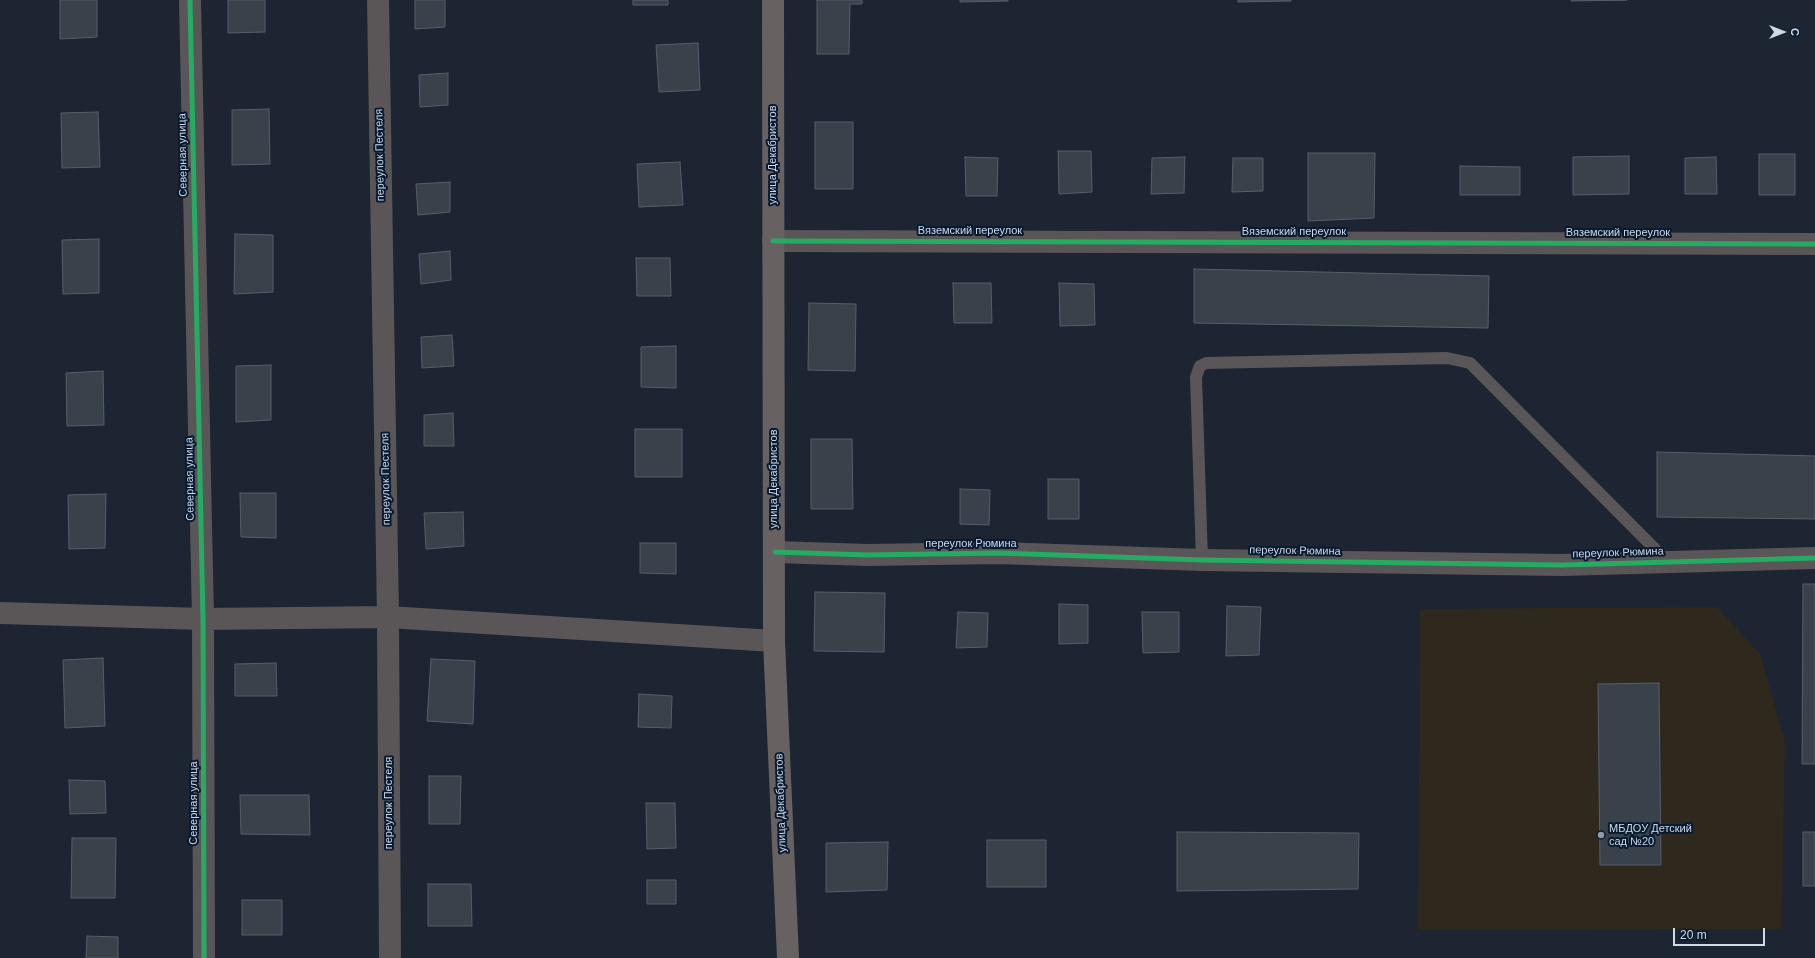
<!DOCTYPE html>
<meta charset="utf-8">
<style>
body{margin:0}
#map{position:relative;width:1815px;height:958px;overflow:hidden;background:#1c2531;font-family:Arial,sans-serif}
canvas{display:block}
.north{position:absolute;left:1763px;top:12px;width:40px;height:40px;-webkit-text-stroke:3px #091a30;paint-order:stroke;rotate:90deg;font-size:11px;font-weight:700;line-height:16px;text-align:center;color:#ced9e9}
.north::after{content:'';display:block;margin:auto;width:14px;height:18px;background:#ced9e9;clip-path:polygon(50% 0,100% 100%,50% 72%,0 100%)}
.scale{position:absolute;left:1673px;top:928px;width:92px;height:18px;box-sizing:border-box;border:2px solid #ced9e9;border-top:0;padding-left:5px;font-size:12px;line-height:14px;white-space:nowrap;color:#ced9e9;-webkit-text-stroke:3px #091a30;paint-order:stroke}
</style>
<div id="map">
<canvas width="1815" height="958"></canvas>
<div class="north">С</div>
<div class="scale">20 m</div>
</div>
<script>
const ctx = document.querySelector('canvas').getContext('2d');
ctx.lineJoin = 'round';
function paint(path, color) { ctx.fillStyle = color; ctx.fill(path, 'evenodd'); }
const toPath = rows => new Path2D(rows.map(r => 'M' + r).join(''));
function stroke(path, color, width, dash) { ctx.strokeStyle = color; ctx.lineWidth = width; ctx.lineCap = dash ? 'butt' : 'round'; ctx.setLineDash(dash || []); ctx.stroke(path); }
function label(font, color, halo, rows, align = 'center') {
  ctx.font = font + ' Arial,sans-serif'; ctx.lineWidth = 4; ctx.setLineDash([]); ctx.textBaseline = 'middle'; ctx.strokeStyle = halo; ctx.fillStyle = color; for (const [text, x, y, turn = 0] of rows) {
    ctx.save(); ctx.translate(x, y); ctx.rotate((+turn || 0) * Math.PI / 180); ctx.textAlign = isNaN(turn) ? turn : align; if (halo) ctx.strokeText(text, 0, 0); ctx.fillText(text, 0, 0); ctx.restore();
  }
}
const education = toPath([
 [1717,607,1760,654,1785,742,1781,929,1418,930,1420,609]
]);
const building = toPath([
 [60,0,97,0,97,37,60,39,60,0],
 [228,0,265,0,265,32,228,33,228,0],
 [415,0,445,0,445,27,415,29,415,0],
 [633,0,668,0,668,5,633,5,633,0],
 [817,0,862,0,862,4,850,4,849,54,817,54,817,0],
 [960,0,1008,0,1008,1,960,2,960,0],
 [1238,0,1291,0,1291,1,1238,2,1238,0],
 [1571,0,1627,0,1571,1,1571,0],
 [698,43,700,90,659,92,656,45,698,43],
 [448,73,448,105,420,107,419,75,448,73],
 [269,109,270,164,232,165,232,110,269,109],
 [98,112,100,167,62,168,61,113,98,112],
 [815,122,853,122,853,189,815,189,815,122],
 [1058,151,1091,151,1092,192,1059,194,1058,151],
 [1308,153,1375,153,1374,218,1308,221,1308,153],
 [1759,154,1795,154,1795,195,1759,195,1759,154],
 [1629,156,1629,194,1573,195,1573,157,1629,156],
 [965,157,998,158,997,196,966,196,965,157],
 [1185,157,1184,193,1151,194,1152,158,1185,157],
 [1716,157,1717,194,1685,194,1685,158,1716,157],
 [1233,158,1263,158,1263,191,1232,192,1233,158],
 [680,162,683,205,639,207,637,164,680,162],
 [1460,166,1520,167,1520,195,1460,195,1460,166],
 [450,182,450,212,418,215,416,184,450,182],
 [235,234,273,235,273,292,234,294,235,234],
 [99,239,99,293,63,294,62,240,99,239],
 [450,251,451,280,421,284,419,254,450,251],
 [636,258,670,258,671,296,637,296,636,258],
 [1194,269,1489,276,1488,328,1194,323,1194,269],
 [953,283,991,283,992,323,954,323,953,283],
 [1059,283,1094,284,1095,325,1060,326,1059,283],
 [809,303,856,304,855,371,808,370,809,303],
 [452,335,454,366,422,368,421,337,452,335],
 [676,346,676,388,641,387,641,347,676,346],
 [271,365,271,420,236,422,236,366,271,365],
 [103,371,104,425,67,426,66,373,103,371],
 [453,413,454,446,424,446,424,415,453,413],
 [635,429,682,429,682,477,635,477,635,429],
 [811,439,852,439,853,509,811,509,811,439],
 [1657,452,1815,456,1815,519,1657,517,1657,452],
 [1048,479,1079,479,1079,519,1048,519,1048,479],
 [960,489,990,490,989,525,960,524,960,489],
 [240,493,276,493,276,538,241,537,240,493],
 [106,494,105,548,69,549,68,495,106,494],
 [463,512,464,546,426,549,424,513,463,512],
 [640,543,676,543,676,574,640,573,640,543],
 [1803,584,1815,584,1815,764,1802,764,1803,584],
 [815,592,885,593,884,652,814,651,815,592],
 [1059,604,1088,605,1088,643,1059,644,1059,604],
 [1227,606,1261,607,1259,655,1226,656,1227,606],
 [958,612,988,613,987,647,956,648,958,612],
 [1142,612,1179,612,1179,652,1143,653,1142,612],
 [103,658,105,726,65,728,63,660,103,658],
 [431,659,475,661,473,724,427,721,431,659],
 [276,663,277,696,235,696,235,664,276,663],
 [1659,683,1661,865,1600,865,1598,684,1659,683],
 [639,694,672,696,671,728,638,727,639,694],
 [429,776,461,776,460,824,429,824,429,776],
 [69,780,105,781,106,813,70,814,69,780],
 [240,795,309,795,310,835,241,834,240,795],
 [646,803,675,803,676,848,647,849,646,803],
 [1177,832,1359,833,1358,889,1177,891,1177,832],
 [1803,832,1815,832,1815,886,1803,886,1803,832],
 [72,838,116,838,115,898,71,898,72,838],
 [987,840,1046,840,1046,887,987,887,987,840],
 [888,842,887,890,826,892,826,843,888,842],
 [647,880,676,880,676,904,647,904,647,880],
 [428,884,471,884,472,926,428,926,428,884],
 [242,900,282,900,282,935,242,935,242,900],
 [87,936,118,937,118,958,86,958,87,936]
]);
const lane = toPath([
 [1202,560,1196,377,1200,366,1206,363,1447,358,1470,363,1667,561]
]);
const street = toPath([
 [190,0,203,619,204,958],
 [378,0,388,617,390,958],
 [773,241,1815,244],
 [775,552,868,555,999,553,1202,560,1562,565,1815,558],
 [0,613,203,619,388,617,774,641]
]);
const secondary = toPath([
 [773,0,774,641,788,958]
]);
const cycleway = toPath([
 [190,0,203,619,204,958],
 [773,241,1815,244],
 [775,552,868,555,999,553,1202,560,1562,565,1815,558]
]);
const markers = [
 [1601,835,4,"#909aa9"]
];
const streetNames = [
 ["Северная улица",183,155,-91],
 ["переулок Пестеля",380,155,-91],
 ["улица Декабристов",773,155,-90],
 ["Вяземский переулок",970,231],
 ["Вяземский переулок",1294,232],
 ["Вяземский переулок",1618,233],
 ["Северная улица",190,479,-91],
 ["переулок Пестеля",386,479,-91],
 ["улица Декабристов",774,479,-90],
 ["переулок Рюмина",971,544],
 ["переулок Рюмина",1295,551,1],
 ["переулок Рюмина",1618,553,-2],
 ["Северная улица",194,803,-90],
 ["переулок Пестеля",389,803,-90],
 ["улица Декабристов",781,803,-92]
];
const poiNames = [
 ["МБДОУ Детский",1609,829],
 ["сад №20",1609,842]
];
paint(education, '#2f281c');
paint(building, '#39414b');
stroke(building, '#575f6a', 1);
stroke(lane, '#5a5657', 12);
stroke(street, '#5a5657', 22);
stroke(secondary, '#676162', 22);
stroke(cycleway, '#26ab63', 5);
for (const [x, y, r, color] of markers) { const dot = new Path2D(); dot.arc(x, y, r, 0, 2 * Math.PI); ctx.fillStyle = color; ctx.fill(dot); stroke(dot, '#091a30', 1.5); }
label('11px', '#ced9e9', '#091a30', streetNames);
label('11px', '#ced9e9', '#091a30', poiNames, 'left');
</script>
